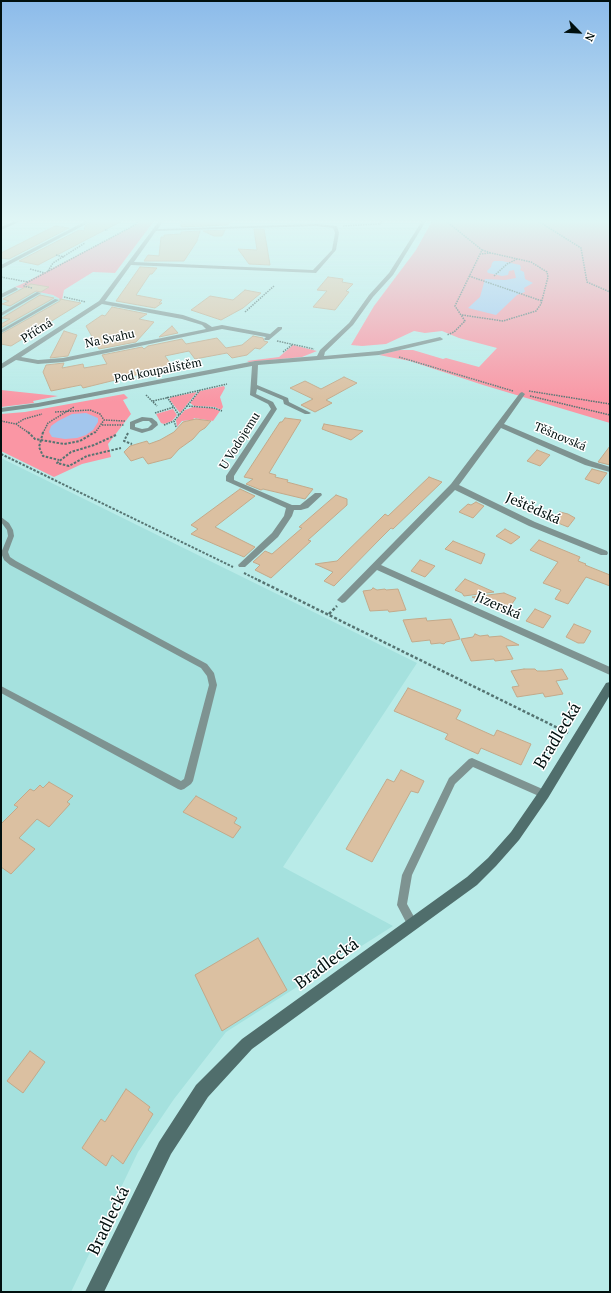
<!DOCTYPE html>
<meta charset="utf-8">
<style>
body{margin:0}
#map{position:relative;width:611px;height:1293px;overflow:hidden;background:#b9ebe8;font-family:"PT Serif",serif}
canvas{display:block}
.frame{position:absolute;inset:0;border:2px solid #01100f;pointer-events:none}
.north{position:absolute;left:559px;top:12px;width:40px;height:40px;-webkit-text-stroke:3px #fff;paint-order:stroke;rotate:114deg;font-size:11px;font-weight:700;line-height:16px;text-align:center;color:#01100f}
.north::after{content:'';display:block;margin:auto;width:14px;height:18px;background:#01100f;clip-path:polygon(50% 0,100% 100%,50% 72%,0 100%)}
</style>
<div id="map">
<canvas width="611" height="1293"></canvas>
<div class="frame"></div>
<div class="north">N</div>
</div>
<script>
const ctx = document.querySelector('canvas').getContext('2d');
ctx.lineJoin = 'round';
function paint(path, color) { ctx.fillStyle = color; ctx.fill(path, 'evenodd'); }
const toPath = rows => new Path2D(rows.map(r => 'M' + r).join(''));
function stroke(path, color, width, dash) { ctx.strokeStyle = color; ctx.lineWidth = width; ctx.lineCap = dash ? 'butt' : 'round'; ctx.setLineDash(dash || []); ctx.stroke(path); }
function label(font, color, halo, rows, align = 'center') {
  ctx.font = font + ' "PT Serif",serif'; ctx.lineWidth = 3; ctx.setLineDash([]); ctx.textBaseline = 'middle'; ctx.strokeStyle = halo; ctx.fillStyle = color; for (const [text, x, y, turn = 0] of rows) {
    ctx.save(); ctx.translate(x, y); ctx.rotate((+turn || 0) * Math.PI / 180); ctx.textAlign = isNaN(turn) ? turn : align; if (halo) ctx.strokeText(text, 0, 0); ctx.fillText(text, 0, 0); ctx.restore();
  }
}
const built = toPath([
 [20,288,53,295,62,300,1,336,1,299],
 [1,458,417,663,283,867,393,926,226,1032,174,1099,138,1152,71,1292,1,1292]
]);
const green = toPath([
 [139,221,154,221,115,273,93,272,64,290,62,300,53,295,15,287,26,282,139,223],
 [432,221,610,221,610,423,483,385,410,361,379,355,399,350,413,350,443,359,446,358,479,367,497,348,459,338,442,331,425,333,414,331,386,344,362,346,351,345,374,306,416,250],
 [293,345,317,351,302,357,249,362,247,361,279,357],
 [224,386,225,388,220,397,223,407,221,410,215,407,194,406,190,403,200,391],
 [1,390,58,396,33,401,34,403,1,407],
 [197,392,180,413,169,399,172,397],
 [124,394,128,398,123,400,131,414,108,444,111,457,82,464,54,477,1,451,1,414,25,412],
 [193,407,213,408,220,411,213,421,194,418,193,420,182,421,177,427,176,420,185,410],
 [173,409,177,415,172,421,164,424,161,423,156,414]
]);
const water = toPath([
 [494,261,502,261,520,265,521,268,520,270,524,272,525,279,533,283,524,288,525,292,517,295,496,315,468,308,480,297,485,279,505,280,516,278,514,270,509,271,508,275,502,276,488,273,487,271,491,267,492,263],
 [86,413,98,418,98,422,93,430,86,435,77,438,65,439,52,437,49,432,51,426,58,421,72,414]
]);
const building = toPath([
 [93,221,122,221,38,265,19,261,79,230,84,231,85,226,93,221],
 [230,221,228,225,181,227,181,222,230,221],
 [55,226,69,228,9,259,1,258,1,253,55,226],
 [254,229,264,229,270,265,249,264,238,249,257,250,254,229],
 [225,230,222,236,214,236,203,231,225,230],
 [200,231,197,241,184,261,144,261,148,255,159,256,161,237,164,237,164,235,181,234,181,232,200,231],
 [140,267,157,268,152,274,150,274,136,295,162,300,159,303,162,303,155,308,116,301,140,267],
 [328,277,343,279,342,282,353,284,346,291,349,292,335,310,313,307,327,291,317,290,328,277],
 [31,284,49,287,41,292,36,291,10,306,2,304,9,301,3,299,31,284],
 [245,290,261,293,243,308,221,320,191,310,210,296,233,300,245,290],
 [40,295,54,298,1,328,1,324,10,319,2,318,40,295],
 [60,299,81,303,11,346,1,344,1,334,60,301,60,299],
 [112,307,147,314,139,319,154,322,136,342,99,349,86,326,102,315,105,316,112,307],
 [172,326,178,333,159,337,172,326],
 [64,331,77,335,68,356,50,358,64,331],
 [253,336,263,338,264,341,268,342,260,349,255,348,247,355,232,358,227,353,195,359,189,351,165,356,172,366,83,388,81,385,51,391,43,372,46,365,64,363,62,368,83,364,84,368,107,364,102,355,142,347,144,349,148,346,182,339,186,344,217,338,226,348,242,345,253,336],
 [344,377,357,383,326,400,332,403,315,412,301,405,313,399,290,388,305,381,321,389,344,377],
 [285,418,301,420,269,473,276,475,275,477,288,480,287,482,313,489,305,499,263,489,261,490,246,484,253,479,244,477,280,422,282,422,285,418],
 [196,419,211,421,205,428,200,431,193,439,179,449,171,458,148,464,143,457,131,461,124,452,130,446,147,441,149,444,160,440,174,432,183,422,196,419],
 [324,424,363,431,351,440,322,429,324,424],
 [610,446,610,465,598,462,610,446],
 [537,450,550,455,540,466,527,461,537,450],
 [592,469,607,473,599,484,585,479,592,469],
 [429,477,442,482,393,529,391,528,379,540,334,586,324,581,333,572,315,564,337,561,381,518,385,514,388,516,429,477],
 [240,489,255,496,215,527,255,547,244,557,191,534,198,529,191,525,240,489],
 [336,495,347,499,347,505,308,540,311,541,271,578,255,570,260,565,253,562,265,551,272,554,302,528,299,527,336,495],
 [476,502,484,506,473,518,459,512,468,504,471,505,476,502],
 [560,512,568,514,575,518,568,527,553,521,560,512],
 [505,529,520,537,511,544,496,536,505,529],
 [539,540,580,557,578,561,586,564,585,565,610,575,610,586,586,577,568,604,555,599,561,590,543,583,558,562,530,550,539,540],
 [453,541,485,554,481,564,445,549,453,541],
 [420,560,435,566,425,577,411,571,420,560],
 [465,579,494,592,464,596,462,593,455,590,465,579],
 [373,588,377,590,385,589,386,590,398,589,406,610,389,612,388,610,370,611,363,591,371,590,373,588],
 [504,593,516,598,507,611,472,597,504,593],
 [535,609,551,616,543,628,526,621,535,609],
 [426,618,427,621,451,619,460,639,446,642,444,644,440,643,431,644,430,640,412,642,403,620,426,618],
 [574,624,591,631,584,643,578,643,566,637,574,624],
 [475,634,480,636,488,635,489,637,501,636,519,645,506,646,513,659,495,661,494,659,471,661,461,639,473,637,475,634],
 [524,669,535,669,537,671,546,671,562,669,568,679,556,681,563,694,545,697,543,693,517,697,512,687,519,686,511,671,524,669],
 [408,688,461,710,456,719,494,736,497,730,531,744,521,765,481,748,478,754,445,739,448,734,394,711,408,688],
 [401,770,424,781,418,793,411,791,372,862,346,849,387,779,394,782,401,770],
 [49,782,73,796,67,802,70,804,49,827,37,819,19,838,35,849,11,874,1,867,1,824,18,807,14,805,30,789,34,791,40,785,43,788,49,782],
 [196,796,237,818,234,823,241,827,233,838,183,812,196,796],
 [258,938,287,990,222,1031,195,975,258,938],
 [30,1051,45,1062,23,1093,7,1081,30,1051],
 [126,1089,150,1107,148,1110,153,1114,123,1164,112,1155,106,1166,82,1148,101,1119,105,1122,126,1089]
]);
const pathFar2 = toPath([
 [446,221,482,250,455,306,465,321,454,332,447,335],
 [538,221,581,248,587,282,610,292],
 [343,226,378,224,382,223,382,221],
 [105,230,108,230],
 [482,250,491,253],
 [56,255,64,257],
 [30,269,45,273],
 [48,271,53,263,85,243],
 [469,276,542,301],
 [494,276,507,264,517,259],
 [1,277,28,282],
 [32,288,24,286,28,282,135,225,139,221],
 [64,297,86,302],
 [245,312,274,286],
 [462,315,503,321,536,311,541,304,548,277,547,272,531,262,491,253,480,254],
 [277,341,314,349],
 [283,352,292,345],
 [399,357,513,391],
 [200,390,187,406,214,408,222,411],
 [529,391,610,404],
 [146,395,157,406],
 [530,396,610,415],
 [167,397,179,415],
 [153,401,227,384],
 [55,412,90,410,100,414,104,420,125,421],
 [155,413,174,407],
 [1,421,16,424,29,433],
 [16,424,24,419,42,414],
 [102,425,124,425],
 [164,425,174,421],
 [176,427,174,421,187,406],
 [43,433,48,423,74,407],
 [95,433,104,420]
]);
const pathFar1 = toPath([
 [28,432,35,439,41,440,39,447,43,456,59,460],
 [43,432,41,440,64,444,80,441,95,432],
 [128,433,124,441,132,444],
 [116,435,94,445,71,452,57,463,69,466,87,456,121,448],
 [1,454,233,567],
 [244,573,260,581]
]);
const path = toPath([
 [258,580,568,733],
 [329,614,337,606]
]);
const lane = toPath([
 [37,292,41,293,1,316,1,313,37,292],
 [55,299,59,300,1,333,1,330,55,299],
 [142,417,152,418,157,422,158,425,152,430,142,433,130,429,130,422,142,417],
 [143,421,149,421,152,424,148,428,142,429,135,427,135,424,143,421],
 [1,517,9,523,13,530,14,536,8,552,10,557,16,561,207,664,214,673,217,685,193,781,191,784,184,789,181,790,178,789,1,693,1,686,181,781,184,779,209,685,207,676,201,668,10,565,4,560,1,553,8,536,7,530,1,522,1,517],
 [472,758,547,791,549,794,547,797,544,798,541,797,473,767,455,784,412,875,407,904,418,924,417,928,413,929,409,928,397,905,402,875,449,778,469,759,472,758]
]);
const street = toPath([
 [86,221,92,221,1,269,1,265,86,221],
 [159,221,163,221,158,229,317,224,337,226,339,233,336,250,316,273,131,265,105,301,183,315,206,323,212,327,222,325,270,334,278,327,282,327,282,329,269,340,265,340,264,339,266,337,222,329,63,362,38,364,16,360,1,369,1,364,12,357,99,301,159,221],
 [317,226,333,228,335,233,332,250,313,270,134,262,156,231,317,226],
 [102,304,182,319,202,325,206,329,63,358,38,360,21,357,102,304],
 [422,221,426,221,393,275,373,297,353,325,325,352,324,356,379,351,440,337,443,339,442,340,379,355,258,365,257,385,288,398,289,402,311,413,309,414,305,414,284,404,283,400,257,389,256,394,273,402,277,409,234,476,234,480,292,505,300,505,315,493,321,493,322,495,308,508,301,510,294,510,292,516,278,537,245,567,239,567,238,565,272,533,284,516,286,508,226,481,226,476,271,409,268,404,250,395,252,366,38,407,1,412,1,408,38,403,255,361,317,356,320,350,349,323,369,295,389,273,422,221],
 [15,287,18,289,17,290,1,298,1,294,15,287],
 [522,392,525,394,504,424,591,461,610,467,610,472,585,465,501,428,459,485,535,522,607,551,608,553,607,555,601,555,529,526,455,490,381,565,610,667,610,675,377,570,345,602,342,603,337,600,451,484,520,393,522,392]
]);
const secondary = toPath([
 [15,221,21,221,1,230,1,227,15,221],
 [610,682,610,695,548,798,519,840,496,866,477,885,252,1049,208,1097,171,1154,104,1292,85,1292,159,1142,196,1085,242,1039,467,877,488,858,511,832,540,790,606,683,610,682]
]);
const farStreetnames = [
 ["Příčná",37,331,-32],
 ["Na Svahu",110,339,-12],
 ["Pod koupalištěm",158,371,-11],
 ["Těšnovská",560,437,23],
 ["U Vodojemu",240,441,-58]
];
const streetNames = [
 ["Ještědská",533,509,24],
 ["Jizerská",498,606,24]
];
const nearStreetnames = [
 ["Bradlecká",558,736,-59],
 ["Bradlecká",327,964,-36],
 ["Bradlecká",109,1221,-64]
];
paint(built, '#a5e1de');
paint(green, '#fa96a4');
paint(water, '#a3c6ed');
paint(building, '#dbc0a1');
stroke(building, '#c3a98a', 1);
stroke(pathFar2, '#557472', 1.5, [1.5, 1]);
stroke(pathFar1, '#557472', 2, [2.5, 1.5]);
stroke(path, '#557472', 2.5, [3, 2]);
paint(lane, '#7e9391');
paint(street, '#7e9391');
paint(secondary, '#506e6c');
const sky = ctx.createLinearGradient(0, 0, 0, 402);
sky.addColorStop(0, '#8cbbea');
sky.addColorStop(0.55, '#e0f6f5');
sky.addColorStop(1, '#e0f6f500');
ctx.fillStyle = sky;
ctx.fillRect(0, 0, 611, 402);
label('12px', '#01100f', '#fff', farStreetnames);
label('14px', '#01100f', '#fff', streetNames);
label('17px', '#01100f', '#fff', nearStreetnames);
</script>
